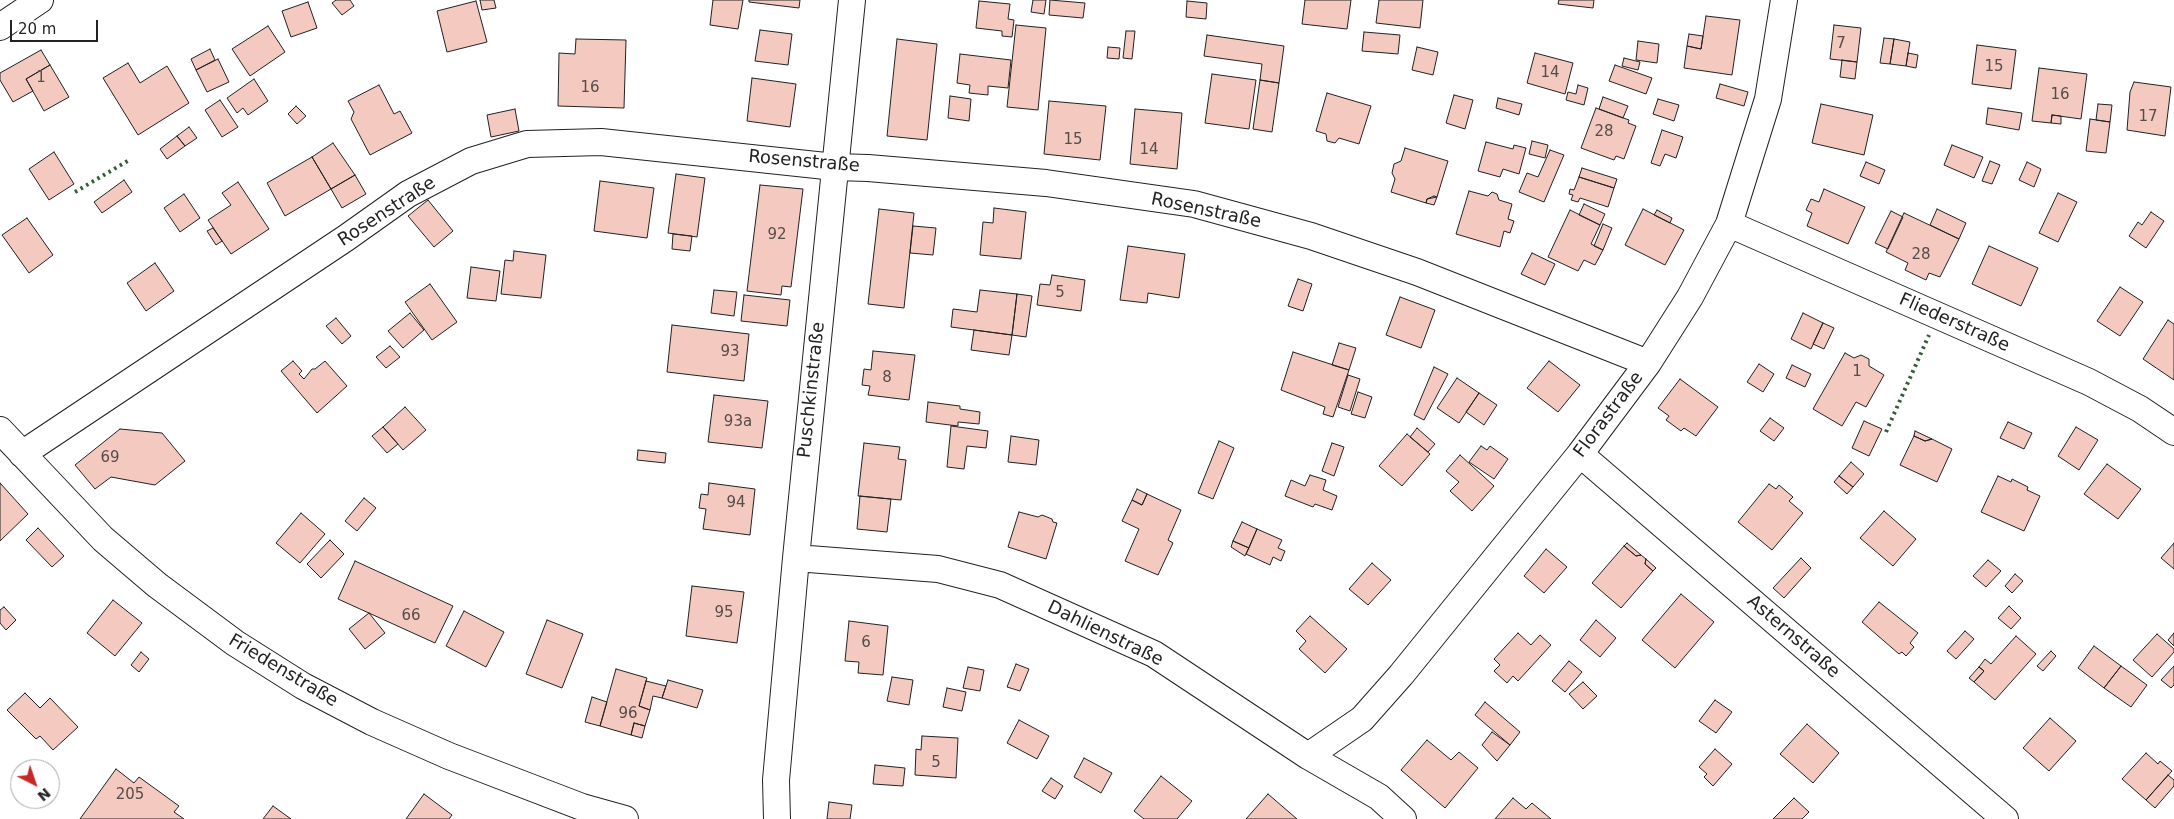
<!DOCTYPE html>
<meta charset="utf-8">
<style>
body{margin:0}
#map{position:relative;width:2174px;height:819px;overflow:hidden;background:#fff;font-family:"DejaVu Sans",sans-serif}
canvas{display:block}
.north{position:absolute;left:10px;top:759px;width:50px;height:50px;box-sizing:border-box;background:#fff;border:1px solid #a7a7a7;border-radius:50%;rotate:139deg;font-size:14px;font-weight:700;line-height:20px;text-align:center;color:#222}
.north::after{content:'';display:block;margin:auto;width:18px;height:22px;background:#c62828;clip-path:polygon(50% 0,100% 100%,50% 72%,0 100%)}
.scale{position:absolute;left:10px;top:20px;width:88px;height:22px;box-sizing:border-box;border:2px solid #222;border-top:0;padding-left:6px;font-size:15px;line-height:18px;white-space:nowrap;color:#222;-webkit-text-stroke:4px #fff;paint-order:stroke}
</style>
<div id="map">
<canvas width="2174" height="819"></canvas>
<div class="north">N</div>
<div class="scale">20 m</div>
</div>
<script>
const ctx = document.querySelector('canvas').getContext('2d');
ctx.lineJoin = 'round';
function paint(path, color) { ctx.fillStyle = color; ctx.fill(path, 'evenodd'); }
const toPath = rows => new Path2D(rows.map(r => 'M' + r).join(''));
function stroke(path, color, width, dash) { ctx.strokeStyle = color; ctx.lineWidth = width; ctx.lineCap = dash ? 'butt' : 'round'; ctx.setLineDash(dash || []); ctx.stroke(path); }
function label(font, color, halo, rows, align = 'center') {
  ctx.font = font + ' "DejaVu Sans",sans-serif'; ctx.lineWidth = 4; ctx.setLineDash([]); ctx.textBaseline = 'middle'; ctx.strokeStyle = halo; ctx.fillStyle = color; for (const [text, x, y, turn = 0] of rows) {
    ctx.save(); ctx.translate(x, y); ctx.rotate((+turn || 0) * Math.PI / 180); ctx.textAlign = isNaN(turn) ? turn : align; if (halo) ctx.strokeText(text, 0, 0); ctx.fillText(text, 0, 0); ctx.restore();
  }
}
const building = toPath([
 [336,0,350,0,354,6,342,15,332,3,336,0],
 [480,0,494,0,496,8,482,10,480,0],
 [713,0,743,0,738,29,710,25,713,0],
 [749,0,800,0,799,8,749,2,749,0],
 [1033,0,1046,0,1044,14,1031,12,1033,0],
 [1050,0,1085,3,1083,18,1049,15,1050,0],
 [1305,0,1351,0,1347,29,1302,24,1305,0],
 [1379,0,1423,0,1420,28,1376,23,1379,0],
 [1559,0,1594,0,1593,8,1558,4,1559,0],
 [476,1,487,42,447,52,437,11,476,1],
 [979,1,1010,4,1008,19,1014,20,1012,37,1002,36,1002,31,976,28,979,1],
 [1187,1,1207,3,1206,19,1186,17,1187,1],
 [308,2,317,28,291,37,282,11,308,2],
 [1706,16,1740,20,1732,75,1684,68,1687,46,1701,49,1706,16],
 [1016,25,1046,28,1038,110,1007,107,1016,25],
 [1834,25,1861,28,1857,62,1830,59,1834,25],
 [268,26,285,52,250,76,232,49,268,26],
 [760,30,792,34,788,65,755,61,760,30],
 [1126,31,1135,31,1132,59,1123,58,1126,31],
 [1364,32,1400,35,1398,54,1362,51,1364,32],
 [1689,34,1703,36,1701,49,1687,46,1689,34],
 [1207,35,1284,46,1279,83,1260,80,1262,64,1204,56,1207,35],
 [1884,38,1894,39,1890,64,1880,63,1884,38],
 [576,39,626,40,624,108,558,106,559,53,575,54,576,39],
 [897,39,937,44,927,140,887,136,897,39],
 [1894,39,1910,42,1906,66,1890,64,1894,39],
 [1638,41,1659,44,1657,63,1636,60,1638,41],
 [1977,45,2016,50,2011,89,1972,84,1977,45],
 [1108,47,1120,48,1119,59,1107,58,1108,47],
 [1417,47,1438,52,1433,75,1412,70,1417,47],
 [210,49,215,60,196,70,191,59,210,49],
 [41,50,50,65,26,79,33,91,13,102,0,80,0,73,41,50],
 [1535,53,1573,63,1565,94,1527,83,1535,53],
 [1908,53,1918,55,1916,68,1906,66,1908,53],
 [960,54,1011,60,1008,88,988,86,988,95,969,93,970,85,957,83,960,54],
 [1624,58,1640,62,1638,70,1622,66,1624,58],
 [218,59,229,82,207,92,196,70,218,59],
 [1842,60,1857,62,1855,79,1840,77,1842,60],
 [128,63,140,83,167,66,189,103,138,135,103,78,128,63],
 [50,65,69,97,44,111,26,79,50,65],
 [1615,65,1652,78,1646,94,1609,81,1615,65],
 [2039,68,2087,74,2081,119,2052,115,2051,123,2032,121,2039,68],
 [1212,74,1256,80,1249,129,1205,123,1212,74],
 [752,78,796,84,790,127,747,121,752,78],
 [254,79,268,101,248,115,243,108,237,113,227,98,254,79],
 [1260,80,1279,83,1272,132,1253,129,1260,80],
 [2134,82,2171,87,2165,136,2127,130,2130,92,2134,82],
 [1720,84,1748,92,1744,106,1716,98,1720,84],
 [379,85,394,114,400,111,412,133,370,155,351,119,354,112,348,101,379,85],
 [1578,85,1588,88,1584,105,1566,100,1568,92,1576,94,1578,85],
 [1327,93,1371,106,1359,144,1339,138,1335,143,1327,141,1326,134,1316,131,1327,93],
 [1454,95,1473,100,1465,129,1446,123,1454,95],
 [950,96,971,99,969,121,948,118,950,96],
 [1603,97,1628,106,1623,118,1599,109,1603,97],
 [1498,98,1522,104,1519,115,1496,108,1498,98],
 [1658,99,1679,105,1674,121,1653,114,1658,99],
 [220,100,238,127,222,137,205,110,220,100],
 [1049,101,1106,106,1100,160,1044,154,1049,101],
 [1821,104,1873,115,1864,155,1812,143,1821,104],
 [2098,104,2112,105,2110,122,2096,120,2098,104],
 [296,106,306,116,297,124,288,114,296,106],
 [1596,108,1629,120,1628,123,1636,126,1624,159,1616,156,1614,160,1581,148,1596,108],
 [1988,108,2022,113,2019,130,1986,124,1988,108],
 [515,109,519,131,491,137,487,115,515,109],
 [1135,109,1182,113,1177,169,1130,164,1135,109],
 [2052,115,2061,116,2061,124,2051,123,2052,115],
 [2090,119,2110,122,2106,153,2086,151,2090,119],
 [189,127,197,138,185,146,177,136,189,127],
 [1662,130,1683,137,1676,158,1665,154,1660,166,1651,163,1662,130],
 [177,136,185,146,167,159,160,149,177,136],
 [1532,141,1548,145,1545,158,1529,154,1532,141],
 [1486,142,1513,149,1514,145,1526,148,1519,174,1503,169,1500,177,1478,171,1486,142],
 [333,143,355,175,331,189,312,157,333,143],
 [1952,145,1983,157,1974,178,1944,165,1952,145],
 [1405,148,1448,161,1437,197,1427,199,1426,203,1391,192,1395,179,1392,173,1394,164,1401,161,1405,148],
 [1550,150,1564,155,1544,202,1519,192,1527,173,1538,177,1550,150],
 [54,152,74,184,49,200,29,169,54,152],
 [312,157,331,189,285,216,267,183,312,157],
 [1990,161,2000,165,1992,184,1982,181,1990,161],
 [1866,162,1885,170,1879,184,1860,176,1866,162],
 [2027,162,2041,169,2034,187,2019,180,2027,162],
 [1582,168,1617,179,1614,188,1579,177,1582,168],
 [676,174,705,178,697,237,668,233,676,174],
 [355,175,366,194,342,208,331,189,355,175],
 [1579,177,1614,188,1608,207,1580,198,1578,202,1571,200,1573,195,1569,194,1570,189,1574,190,1579,177],
 [124,180,132,192,102,213,94,202,124,180],
 [600,181,654,188,647,238,594,231,600,181],
 [238,182,269,229,231,254,208,220,231,205,222,193,238,182],
 [760,185,803,189,791,287,782,286,781,295,747,291,760,185],
 [1824,189,1865,207,1848,244,1807,226,1812,213,1806,210,1811,199,1819,202,1824,189],
 [1469,191,1488,196,1492,192,1497,194,1499,200,1512,204,1508,219,1514,221,1510,233,1504,231,1500,247,1456,234,1469,191],
 [2058,193,2077,202,2058,242,2039,233,2058,193],
 [184,194,200,218,180,232,164,208,184,194],
 [1434,196,1437,197,1434,205,1426,203,1427,199,1434,196],
 [428,200,453,231,434,247,408,216,428,200],
 [1584,204,1605,214,1600,225,1579,215,1584,204],
 [994,208,1026,212,1021,259,980,255,983,222,993,223,994,208],
 [879,209,914,213,904,308,868,304,879,209],
 [1643,209,1684,230,1665,265,1625,245,1643,209],
 [1937,209,1966,223,1959,239,1930,225,1937,209],
 [1570,210,1600,225,1591,244,1603,250,1595,265,1584,260,1578,271,1548,257,1570,210],
 [1657,210,1672,218,1670,223,1654,215,1657,210],
 [1891,211,1903,217,1888,249,1875,243,1891,211],
 [2151,212,2164,221,2146,248,2129,236,2138,222,2142,225,2151,212],
 [1904,213,1959,239,1940,277,1929,273,1926,280,1905,270,1908,263,1886,252,1904,213],
 [27,218,53,255,29,273,2,235,27,218],
 [1603,224,1612,228,1603,250,1594,246,1603,224],
 [913,226,936,228,933,255,910,253,913,226],
 [213,228,222,241,216,245,207,231,213,228],
 [673,234,692,236,690,251,672,249,673,234],
 [1128,246,1185,254,1179,298,1148,293,1147,303,1120,300,1128,246],
 [1989,246,2038,268,2021,306,1972,284,1989,246],
 [514,251,546,255,541,298,501,294,505,260,513,261,514,251],
 [1532,253,1555,264,1545,285,1521,274,1532,253],
 [155,263,174,291,146,311,127,283,155,263],
 [471,267,500,271,496,301,467,298,471,267],
 [1052,275,1085,280,1081,311,1037,305,1040,284,1050,285,1052,275],
 [1298,279,1312,284,1303,311,1288,306,1298,279],
 [430,284,457,322,432,340,405,302,430,284],
 [2120,287,2143,302,2120,336,2097,321,2120,287],
 [714,290,737,292,734,316,711,313,714,290],
 [980,290,1017,294,1012,335,951,327,953,309,977,312,980,290],
 [1017,294,1032,296,1026,337,1012,335,1017,294],
 [744,295,790,300,787,326,741,321,744,295],
 [1400,297,1435,310,1421,348,1386,335,1400,297],
 [410,313,424,330,403,348,388,331,410,313],
 [1803,313,1823,323,1811,349,1791,339,1803,313],
 [336,318,351,336,342,344,326,326,336,318],
 [2168,320,2174,324,2174,380,2143,359,2168,320],
 [1823,323,1834,328,1824,349,1813,344,1823,323],
 [672,325,749,334,744,381,667,372,672,325],
 [974,330,1012,335,1009,355,971,350,974,330],
 [1339,343,1356,348,1349,370,1332,365,1339,343],
 [390,346,400,357,386,368,376,357,390,346],
 [873,351,915,355,909,400,868,395,870,386,862,385,864,369,871,370,873,351],
 [1293,352,1349,370,1333,417,1323,414,1325,407,1281,390,1293,352],
 [1845,353,1854,358,1861,355,1869,359,1869,366,1884,375,1866,407,1856,402,1842,426,1813,409,1845,353],
 [293,361,302,371,299,374,304,379,312,369,315,369,325,361,347,386,317,413,281,371,293,361],
 [1549,361,1580,385,1558,412,1527,388,1549,361],
 [1759,364,1774,374,1763,392,1747,382,1759,364],
 [1792,365,1811,374,1805,387,1786,378,1792,365],
 [1434,367,1448,374,1424,420,1414,415,1434,367],
 [1348,375,1360,379,1350,411,1338,407,1348,375],
 [1457,378,1479,393,1459,423,1437,408,1457,378],
 [1680,379,1718,407,1696,436,1684,428,1681,431,1666,420,1669,416,1658,408,1680,379],
 [1358,392,1372,397,1365,418,1351,414,1358,392],
 [1479,393,1497,405,1484,425,1466,412,1479,393],
 [714,395,768,401,762,448,708,442,714,395],
 [928,402,960,406,960,409,980,412,979,424,958,422,958,426,926,422,928,402],
 [405,407,426,430,403,450,383,427,405,407],
 [1770,418,1784,428,1774,441,1760,431,1770,418],
 [1864,421,1882,429,1869,456,1852,448,1864,421],
 [2008,422,2032,433,2024,449,2000,438,2008,422],
 [951,426,988,431,986,448,967,446,964,469,947,467,951,426],
 [383,427,398,444,387,453,372,436,383,427],
 [2076,427,2098,440,2079,470,2058,456,2076,427],
 [1417,428,1435,444,1428,452,1410,437,1417,428],
 [120,429,162,433,185,461,155,485,111,477,95,489,75,465,120,429],
 [1915,431,1932,439,1925,441,1914,436,1915,431],
 [1407,434,1430,454,1402,486,1379,466,1407,434],
 [1011,436,1039,440,1036,465,1008,462,1011,436],
 [1914,436,1925,441,1932,439,1952,449,1937,482,1900,465,1914,436],
 [1219,441,1234,448,1213,499,1198,493,1219,441],
 [864,443,900,447,898,459,906,460,901,500,858,496,864,443],
 [1332,443,1344,447,1334,476,1322,471,1332,443],
 [1481,446,1487,450,1490,446,1508,459,1494,479,1469,462,1481,446],
 [638,450,666,453,665,463,637,460,638,450],
 [1460,455,1494,486,1472,511,1450,491,1459,482,1446,471,1460,455],
 [1851,462,1864,474,1853,487,1839,476,1851,462],
 [2107,464,2141,489,2118,519,2084,494,2107,464],
 [1310,475,1326,480,1323,490,1337,496,1332,510,1315,504,1313,507,1285,496,1291,480,1305,486,1310,475],
 [1839,476,1853,487,1847,494,1834,482,1839,476],
 [1998,476,2011,482,2012,479,2028,487,2027,490,2040,496,2024,531,1981,512,1998,476],
 [0,483,28,514,0,541,0,483],
 [709,483,755,489,750,535,703,529,706,509,699,508,701,494,708,495,709,483],
 [1769,484,1776,489,1779,485,1793,497,1789,501,1803,513,1772,550,1738,522,1769,484],
 [1137,489,1147,494,1142,505,1132,500,1137,489],
 [1147,494,1181,510,1168,540,1173,543,1158,575,1125,561,1139,529,1122,521,1132,500,1142,505,1147,494],
 [860,496,891,499,887,532,857,529,860,496],
 [364,498,376,508,357,531,345,521,364,498],
 [1884,511,1916,539,1893,566,1860,538,1884,511],
 [1019,512,1038,517,1042,515,1052,519,1053,522,1057,523,1046,559,1008,547,1019,512],
 [301,513,325,534,300,563,276,543,301,513],
 [1242,522,1257,529,1249,548,1233,541,1242,522],
 [38,528,64,556,52,567,26,540,38,528],
 [1257,529,1282,540,1278,548,1285,551,1281,561,1273,557,1270,565,1246,554,1257,529],
 [330,540,344,554,321,578,307,564,330,540],
 [1233,541,1249,548,1245,556,1231,547,1233,541],
 [1627,543,1641,555,1636,556,1624,546,1627,543],
 [2174,543,2174,569,2161,558,2174,543],
 [1624,546,1636,556,1641,555,1646,559,1645,564,1653,571,1621,608,1592,583,1624,546],
 [1546,549,1567,567,1544,593,1524,576,1546,549],
 [1801,558,1811,568,1784,598,1773,588,1801,558],
 [1646,559,1656,568,1653,571,1645,564,1646,559],
 [1988,560,2001,571,1986,587,1973,576,1988,560],
 [355,561,453,606,435,643,338,599,355,561],
 [1372,563,1391,580,1368,605,1349,589,1372,563],
 [2015,574,2023,581,2012,593,2005,586,2015,574],
 [692,586,744,592,737,643,686,636,692,586],
 [1681,594,1714,622,1675,668,1642,640,1681,594],
 [113,600,142,623,115,656,87,633,113,600],
 [1879,602,1918,633,1910,643,1914,647,1906,656,1902,652,1899,654,1862,622,1879,602],
 [2009,606,2021,618,2011,629,1998,618,2009,606],
 [4,607,16,620,6,630,0,623,0,610,4,607],
 [464,611,504,632,486,667,446,646,464,611],
 [369,613,385,633,365,649,349,629,369,613],
 [1310,616,1347,649,1325,673,1299,649,1306,641,1296,631,1310,616],
 [547,620,583,634,562,688,526,674,547,620],
 [1596,620,1616,638,1600,657,1580,640,1596,620],
 [849,621,888,626,883,675,858,673,859,662,845,661,849,621],
 [1965,631,1974,639,1956,659,1947,651,1965,631],
 [1518,633,1531,645,1540,635,1551,645,1518,681,1513,676,1507,683,1494,671,1500,665,1494,659,1518,633],
 [2174,633,2174,646,2168,640,2174,633],
 [2157,634,2174,649,2174,652,2152,677,2133,660,2157,634],
 [2016,636,2036,654,1995,700,1974,682,1984,671,1979,667,1985,659,1991,664,2016,636],
 [2094,646,2121,666,2104,688,2078,668,2094,646],
 [2051,651,2056,656,2043,671,2037,666,2051,651],
 [141,652,149,659,139,672,131,665,141,652],
 [1569,661,1582,672,1565,692,1552,681,1569,661],
 [1016,664,1029,669,1020,691,1007,687,1016,664],
 [2121,666,2147,685,2131,707,2104,688,2121,666],
 [2174,666,2174,685,2171,688,2161,680,2174,666],
 [968,667,984,670,980,691,963,688,968,667],
 [1979,667,1984,671,1974,682,1969,678,1979,667],
 [616,669,647,678,639,706,650,710,645,726,634,723,631,735,600,726,616,669],
 [892,677,913,680,909,705,887,701,892,677],
 [668,680,703,690,697,708,662,698,668,680],
 [646,681,666,686,662,698,653,696,650,710,639,706,646,681],
 [1583,682,1597,696,1583,709,1569,694,1583,682],
 [947,688,966,692,962,711,943,707,947,688],
 [25,693,40,708,50,698,78,727,53,750,40,736,36,739,7,710,25,693],
 [592,697,607,702,600,726,585,722,592,697],
 [1715,700,1732,712,1716,733,1699,721,1715,700],
 [1485,702,1520,732,1510,745,1475,715,1485,702],
 [2050,718,2076,741,2049,771,2023,748,2050,718],
 [1019,720,1049,736,1037,759,1007,743,1019,720],
 [634,723,645,726,642,738,631,735,634,723],
 [1807,724,1839,753,1813,783,1780,754,1807,724],
 [1492,732,1510,745,1497,761,1482,745,1492,732],
 [922,736,958,738,956,778,915,775,916,749,921,750,922,736],
 [1427,740,1451,760,1459,752,1478,768,1445,808,1401,770,1427,740],
 [1715,749,1732,764,1713,786,1704,777,1707,774,1699,767,1715,749],
 [2146,753,2158,764,2160,761,2172,771,2146,800,2122,779,2146,753],
 [1084,758,1112,773,1101,793,1074,777,1084,758],
 [875,765,905,768,903,786,873,784,875,765],
 [116,769,134,783,139,777,179,806,174,812,184,819,80,819,116,769],
 [2168,775,2174,780,2174,786,2155,808,2146,800,2168,775],
 [1161,776,1192,801,1177,819,1144,819,1134,811,1161,776],
 [1051,778,1063,786,1055,799,1042,791,1051,778],
 [424,794,452,815,449,819,406,819,424,794],
 [1268,794,1297,819,1246,819,1268,794],
 [1513,798,1526,809,1532,803,1551,819,1495,819,1513,798],
 [1794,798,1809,812,1802,819,1773,819,1794,798],
 [829,802,852,805,850,819,827,819,829,802],
 [273,806,291,819,263,819,273,806]
]);
const street = toPath([
 [0,27,40,0],
 [1729,224,2089,382,2140,409,2174,432],
 [0,430,103,539,157,585,235,643,303,686,372,722,449,756,582,807,625,819],
 [22,454,346,238,408,194,471,161,527,144,601,142,835,167,868,168,1046,183,1194,204,1311,236,1417,272,1648,363],
 [1580,454,2005,819],
 [796,558,938,569,1000,585,1154,654,1308,756,1379,797,1403,819],
 [1308,756,1362,719,1401,675,1580,454,1648,363,1690,297,1729,224,1768,99,1784,0],
 [777,819,776,780,796,558,852,0]
]);
const hedge = toPath([
 [75,192,131,159],
 [1886,432,1929,335]
]);
const numberNames = [
 ["7",1841,44],
 ["15",1994,67],
 ["14",1550,73],
 ["1",41,78],
 ["16",590,88],
 ["16",2060,95],
 ["17",2148,117],
 ["28",1604,132],
 ["15",1073,140],
 ["14",1149,150],
 ["92",777,235],
 ["28",1921,255],
 ["5",1060,293],
 ["93",730,352],
 ["1",1857,372],
 ["8",887,378],
 ["93a",738,422],
 ["69",110,458],
 ["94",736,503],
 ["95",724,613],
 ["66",411,616],
 ["6",866,643],
 ["96",628,714],
 ["5",936,763],
 ["205",130,795]
];
const streetNames = [
 ["Rosenstraße",804,162,5],
 ["Rosenstraße",1206,211,12],
 ["Rosenstraße",387,212,-33],
 ["Fliederstraße",1954,323,24],
 ["Puschkinstraße",812,390,-84],
 ["Florastraße",1609,415,-53],
 ["Dahlienstraße",1105,634,26],
 ["Asternstraße",1793,637,41],
 ["Friedenstraße",283,671,31]
];
paint(building, '#f3c9c0');
stroke(building, '#222', 1);
stroke(street, '#222', 28);
stroke(street, '#fff', 26);
stroke(hedge, '#2f5e38', 4, [2.5, 4]);
label('15px', '#564c4a', null, numberNames);
label('18px', '#222', '#fff', streetNames);
</script>
